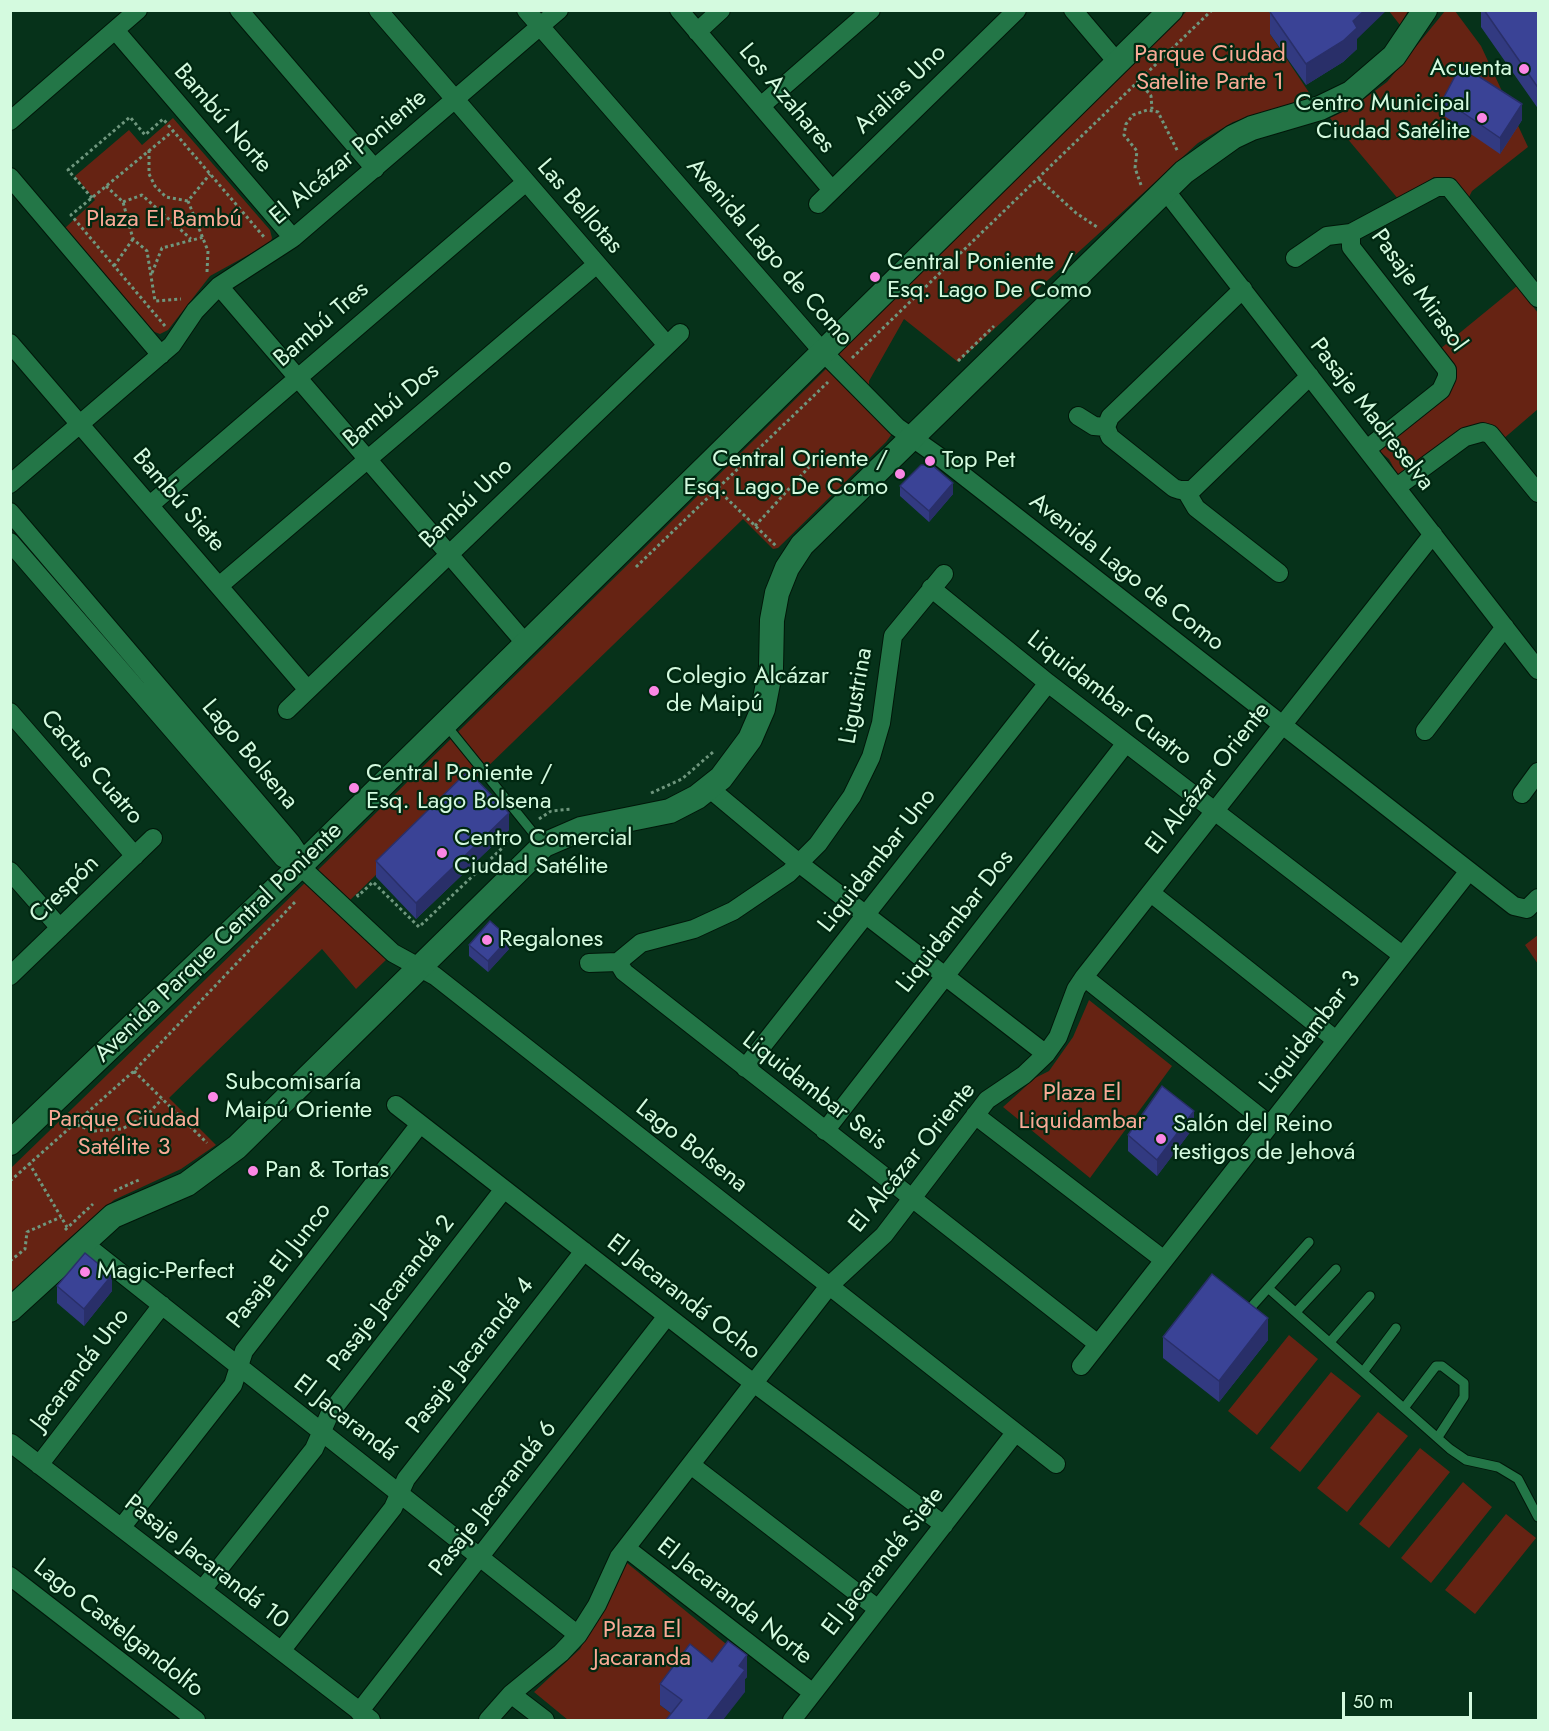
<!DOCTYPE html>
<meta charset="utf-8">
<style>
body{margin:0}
#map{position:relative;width:1549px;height:1731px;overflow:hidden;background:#06321a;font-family:Jost,sans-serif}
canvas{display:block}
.frame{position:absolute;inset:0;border:12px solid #d4fadf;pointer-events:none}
.scale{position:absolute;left:1342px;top:1692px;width:130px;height:27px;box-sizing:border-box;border:3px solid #d4fadf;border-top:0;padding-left:8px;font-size:18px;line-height:21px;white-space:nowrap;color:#d4fadf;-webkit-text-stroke:4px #002811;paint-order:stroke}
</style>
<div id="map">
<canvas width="1549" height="1731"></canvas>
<div class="frame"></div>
<div class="scale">50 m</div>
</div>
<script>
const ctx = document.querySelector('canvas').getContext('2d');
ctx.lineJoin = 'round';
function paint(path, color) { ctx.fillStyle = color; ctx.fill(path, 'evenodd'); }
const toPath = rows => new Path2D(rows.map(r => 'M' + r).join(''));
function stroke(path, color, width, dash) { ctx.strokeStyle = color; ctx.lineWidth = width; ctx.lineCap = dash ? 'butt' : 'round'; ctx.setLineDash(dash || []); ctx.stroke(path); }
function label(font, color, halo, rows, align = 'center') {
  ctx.font = font + ' Jost,sans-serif'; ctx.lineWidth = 4.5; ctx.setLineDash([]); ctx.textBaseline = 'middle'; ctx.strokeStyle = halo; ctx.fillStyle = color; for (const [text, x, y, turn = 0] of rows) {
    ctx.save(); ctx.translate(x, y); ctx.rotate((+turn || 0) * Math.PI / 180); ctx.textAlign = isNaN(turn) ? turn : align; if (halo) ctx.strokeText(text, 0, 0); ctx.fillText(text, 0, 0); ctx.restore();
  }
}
const green = toPath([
 [1187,11,1298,11,1270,34,1312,97,1233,122,1198,143,958,362,904,319,869,381,869,388,832,353],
 [1389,11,1408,11,1400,25],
 [1445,11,1455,11,1481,46,1528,147,1472,191,1467,201,1434,177,1399,200,1330,118,1353,107,1387,82],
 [173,118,270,230,272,238,270,243,210,276,168,330,160,334,152,331,65,228,95,200,75,176,129,130,142,145],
 [1517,286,1538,313,1538,409,1502,440,1488,430,1399,478,1389,459,1380,452,1380,446,1444,398,1440,349],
 [828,367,897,427,886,442,778,548,773,549,743,519,348,902,318,870],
 [308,880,390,956,356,989,322,949,169,1098,216,1145,181,1169,114,1200,58,1248,11,1301,11,1168],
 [1538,935,1538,964,1525,945],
 [1089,1000,1172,1066,1090,1178,1003,1107,1035,1078,1049,1071,1073,1037],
 [1289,1335,1318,1359,1257,1435,1228,1411],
 [1331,1372,1361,1396,1300,1472,1270,1448],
 [1378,1412,1408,1436,1347,1512,1317,1488],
 [1420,1448,1450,1472,1389,1548,1359,1524],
 [1463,1482,1492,1507,1431,1583,1401,1558],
 [1506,1514,1536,1538,1475,1614,1445,1590],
 [627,1563,731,1648,711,1682,690,1664,660,1705,680,1720,568,1720,534,1692,580,1649]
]);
const path = toPath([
 [1139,81,1151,96,1152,109],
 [149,150,149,174,155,186,166,197,188,201],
 [1039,179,1076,213,1097,227],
 [1141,185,1135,168,1137,151,1124,135,1126,124,1133,115,1147,110,1158,112,1178,152],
 [106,186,123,202,133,239,147,251,155,301,181,299],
 [92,198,68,170,130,117,145,135,163,119,264,237],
 [123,202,142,195,191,239],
 [114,266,133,239],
 [207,272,208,251,188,201,210,174],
 [152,273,162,248,204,237],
 [165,326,71,215,173,131],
 [852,358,1212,10],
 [958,361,994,326],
 [717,489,776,546],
 [755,526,809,467],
 [636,567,828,382],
 [651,793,682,779,713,752],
 [539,819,551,811,572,809],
 [357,894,358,896,373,882,419,927,518,833],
 [134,1071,207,1143],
 [77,1125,94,1131,122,1129,147,1115,162,1099],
 [29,1163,67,1227],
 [10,1181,134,1071,296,901],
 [114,1191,141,1179],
 [65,1230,93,1204],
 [10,1261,25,1249,27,1232,61,1217]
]);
const lane = toPath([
 [446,725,543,845],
 [1268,1288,1450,1449,1466,1460,1498,1467,1518,1479,1538,1517],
 [1253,1305,1309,1242],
 [1296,1312,1336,1269],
 [1330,1342,1370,1296],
 [1363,1372,1396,1328],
 [1404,1408,1436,1366,1442,1366,1464,1383,1464,1397,1438,1437]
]);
const street = toPath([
 [239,10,375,169],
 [378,10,667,345],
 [526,10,823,352,897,427,941,458,1514,906,1527,909,1538,898],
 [679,10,832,190],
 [1073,10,1117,62],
 [115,30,293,238],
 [697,32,721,10],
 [761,106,871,10],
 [10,121,138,10],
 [10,177,161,355],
 [1165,190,1538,670],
 [818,204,1017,10],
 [1295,258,1327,236,1351,233],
 [219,286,526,644],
 [1243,289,1110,417,1106,427,1110,437,1174,488,1180,490,1192,490,1310,376],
 [10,343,308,690],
 [1078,416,1094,426,1106,427],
 [1367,449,1441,390,1447,377,1447,370,1351,247,1351,233,1437,187,1449,187,1538,298],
 [10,484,172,345,195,311,219,286,293,238,559,10],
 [1397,487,1465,437,1483,432,1490,434,1538,493],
 [1186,491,1196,508,1279,573],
 [150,505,526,182],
 [10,512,291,842,297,851,300,866],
 [10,542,283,858,300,866,393,953,435,976,1056,1464],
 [219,586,597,264],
 [931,588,1048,683,1402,955],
 [287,710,680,333],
 [10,712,135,856],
 [1425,731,1505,627],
 [709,788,800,864,1046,1054],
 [1522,794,1538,772],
 [10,871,60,928],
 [1151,893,1336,1040],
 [618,962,624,972,1098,1344],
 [618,962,641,943,694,929,733,911,789,873,818,844,852,796,871,757,881,723,893,636,944,574],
 [589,963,618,962],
 [10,976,153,838],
 [1084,977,1270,1125],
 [745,1068,1048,683],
 [396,1105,743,1375,944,1525],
 [975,1115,1164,1260],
 [825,1131,1126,743],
 [82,1242,578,1635],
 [1081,1366,1469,871],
 [11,1443,371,1720],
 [39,1465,162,1305],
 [691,1465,878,1609],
 [121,1528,233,1385,244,1351,420,1124],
 [626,1548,813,1693],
 [10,1576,196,1720],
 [202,1590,314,1449,330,1413,504,1189],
 [281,1651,393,1508,406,1479,584,1251],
 [511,1694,545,1720],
 [359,1712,667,1316],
 [488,1720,511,1694,561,1653,578,1635,597,1605,619,1557,829,1286,884,1235,987,1100,1024,1075,1046,1054,1058,1037,1076,989,1084,977,1433,534],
 [792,1720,1015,1433]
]);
const secondary = toPath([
 [10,1143,300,866,1171,10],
 [10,1310,113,1216,187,1184,237,1147,544,845,581,829,670,811,697,797,721,778,750,739,763,709,771,668,772,620,777,593,787,568,802,545,1184,172,1233,137,1252,128,1320,108,1351,93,1394,56,1425,10]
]);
const wall = toPath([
 [1481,10,1539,10,1539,110,1481,27],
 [1270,12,1357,39,1357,49,1343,62,1306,85,1270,34],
 [1443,99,1522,120,1500,154,1443,115],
 [900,486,953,494,929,522,900,496],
 [509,830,416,919,376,877,376,861],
 [469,945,509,949,488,972,469,956],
 [1194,1127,1157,1176,1128,1151,1128,1135],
 [57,1286,112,1291,84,1326,57,1303],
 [1163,1337,1268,1340,1219,1402,1163,1358],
 [747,1677,745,1679,745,1692,672,1714,660,1705,660,1684]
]);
const shadedWall = toPath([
 [1365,10,1387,10,1357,39,1357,49,1343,62,1306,85,1306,64],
 [1522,104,1522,120,1500,154,1500,138],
 [953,483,953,494,929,522,929,511],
 [509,813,509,830,416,919,416,903],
 [509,938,509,949,488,972,488,961],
 [1194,1111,1194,1127,1157,1176,1157,1160],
 [112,1275,112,1291,84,1326,84,1309],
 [1268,1318,1268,1340,1219,1402,1219,1381],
 [747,1655,747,1677,745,1679,745,1692,723,1720,707,1720,739,1666]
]);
const building = toPath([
 [1272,10,1365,10,1353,21,1357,28,1343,41,1306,64,1270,12,1272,10],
 [1484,10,1539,10,1539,89,1484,10],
 [1461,65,1522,104,1500,138,1443,99,1461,65],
 [921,465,932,465,953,483,929,511,900,486,921,465],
 [468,771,509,813,416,903,376,861,468,771],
 [490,921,509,938,488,961,469,945,490,921],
 [1162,1086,1194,1111,1157,1160,1128,1135,1162,1086],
 [85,1253,112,1275,84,1309,57,1286,85,1253],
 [1212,1274,1268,1318,1219,1381,1163,1337,1212,1274],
 [728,1641,747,1655,739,1666,745,1670,707,1720,666,1720,682,1700,660,1684,690,1644,712,1662,728,1641]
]);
const markers = [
 [1524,69,6,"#fb87e5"],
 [1482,118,6,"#fb87e5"],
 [875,277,6,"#fb87e5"],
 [930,461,6,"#fb87e5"],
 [900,474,6,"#fb87e5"],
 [654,691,6,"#fb87e5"],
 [354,788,6,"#fb87e5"],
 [442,853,6,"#fb87e5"],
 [487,940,6,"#fb87e5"],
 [213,1097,6,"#fb87e5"],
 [1161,1139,6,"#fb87e5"],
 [253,1171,6,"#fb87e5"],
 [85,1272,6,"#fb87e5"]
];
const parkNames = [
 ["Parque Ciudad",1210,55],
 ["Satelite Parte 1",1210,83],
 ["Plaza El Bambú",164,220],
 ["Plaza El",1082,1094],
 ["Liquidambar",1082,1122],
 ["Parque Ciudad",124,1120],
 ["Satélite 3",124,1148],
 ["Plaza El",642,1631],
 ["Jacaranda",642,1659]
];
const poiNames = [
 ["Acuenta",1512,69,"right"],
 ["Centro Municipal",1470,104,"right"],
 ["Ciudad Satélite",1470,132,"right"],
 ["Central Poniente /",887,263],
 ["Esq. Lago De Como",887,291],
 ["Central Oriente /",888,460,"right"],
 ["Esq. Lago De Como",888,488,"right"],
 ["Top Pet",942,461],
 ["Colegio Alcázar",666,677],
 ["de Maipú",666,705],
 ["Central Poniente /",366,774],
 ["Esq. Lago Bolsena",366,802],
 ["Centro Comercial",454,839],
 ["Ciudad Satélite",454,867],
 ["Regalones",499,940],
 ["Subcomisaría",225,1083],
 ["Maipú Oriente",225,1111],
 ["Salón del Reino",1173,1125],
 ["testigos de Jehová",1173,1153],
 ["Pan & Tortas",265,1171],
 ["Magic-Perfect",97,1272]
];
const streetNames = [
 ["Aralias Uno",901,90,-44],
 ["Los Azahares",786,99,50],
 ["Bambú Norte",222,119,49],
 ["El Alcázar Poniente",349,158,-40],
 ["Las Bellotas",579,207,49],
 ["Avenida Lago de Como",769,253,49],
 ["Pasaje Mirasol",1418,291,54],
 ["Bambú Tres",322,325,-41],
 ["Bambú Dos",392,406,-40],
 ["Pasaje Madreselva",1371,415,52],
 ["Bambú Siete",178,501,49],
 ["Bambú Uno",467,504,-44],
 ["Avenida Lago de Como",1126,573,38],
 ["Ligustrina",857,696,-80],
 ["Liquidambar Cuatro",1109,699,38],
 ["Lago Bolsena",249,755,50],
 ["Cactus Cuatro",91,768,49],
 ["El Alcázar Oriente",1209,779,-52],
 ["Liquidambar Uno",878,861,-52],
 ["Crespón",65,890,-44],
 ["Liquidambar Dos",956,922,-52],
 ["Avenida Parque Central Poniente",219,943,-44],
 ["Liquidambar 3",1311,1033,-52],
 ["Liquidambar Seis",814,1092,38],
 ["Lago Bolsena",691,1147,38],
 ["El Alcázar Oriente",913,1158,-51],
 ["Pasaje El Junco",280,1266,-52],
 ["Pasaje Jacarandá 2",392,1294,-52],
 ["El Jacarandá Ocho",683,1298,38],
 ["Pasaje Jacarandá 4",471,1356,-52],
 ["Jacarandá Uno",81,1370,-53],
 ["El Jacarandá",345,1419,38],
 ["Pasaje Jacarandá 6",494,1499,-52],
 ["El Jacarandá Siete",884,1562,-52],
 ["Pasaje Jacarandá 10",206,1563,38],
 ["El Jacaranda Norte",734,1602,38],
 ["Lago Castelgandolfo",118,1629,38]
];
paint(green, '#662313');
stroke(lane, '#011709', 11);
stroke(street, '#011709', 20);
stroke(secondary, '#011709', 26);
stroke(path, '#6f977e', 3, [3, 3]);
stroke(lane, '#237647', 9);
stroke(street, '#237647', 18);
stroke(secondary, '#237647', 24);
paint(wall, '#323a81');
paint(shadedWall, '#292f69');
paint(building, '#3a4396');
stroke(building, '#292f69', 1.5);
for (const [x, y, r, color] of markers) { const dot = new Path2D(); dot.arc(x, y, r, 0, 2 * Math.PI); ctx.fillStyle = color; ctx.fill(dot); stroke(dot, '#002811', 2); }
label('24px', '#f9aa96', '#002811', parkNames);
label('24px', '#d4fadf', '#002811', poiNames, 'left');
label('24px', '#d4fadf', '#002811', streetNames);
</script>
